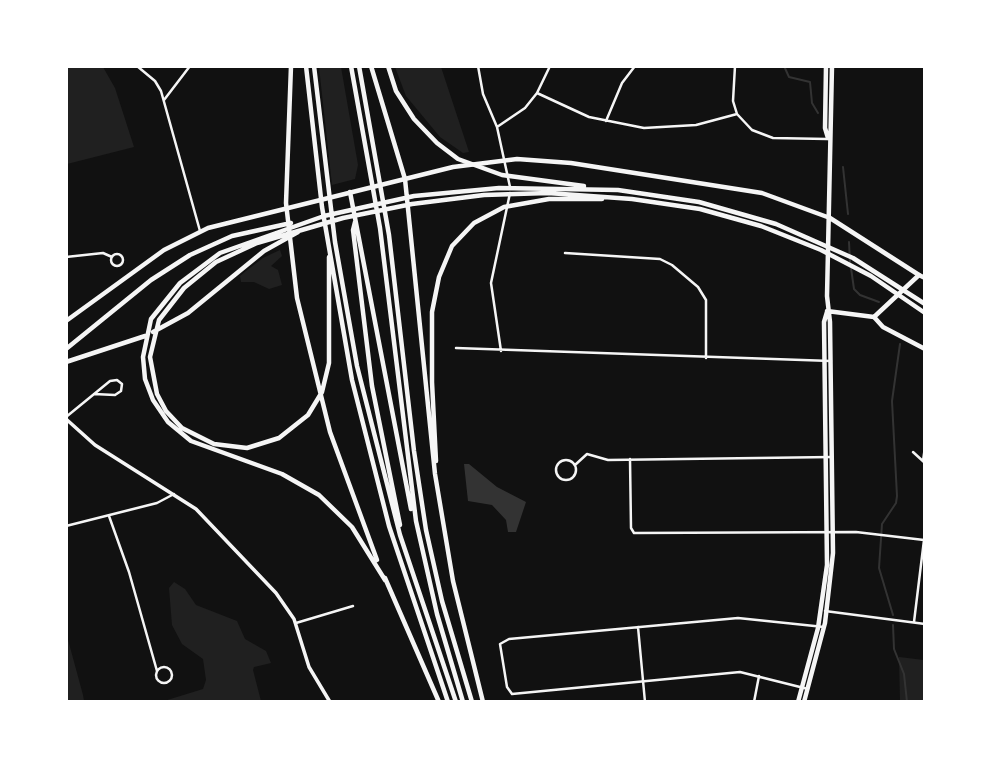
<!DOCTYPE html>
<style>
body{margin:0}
#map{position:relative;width:991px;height:768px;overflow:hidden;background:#111;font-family:Ubuntu,sans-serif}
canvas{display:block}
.frame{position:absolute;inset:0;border:68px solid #fff;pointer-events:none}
</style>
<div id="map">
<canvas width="991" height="768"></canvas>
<div class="frame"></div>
</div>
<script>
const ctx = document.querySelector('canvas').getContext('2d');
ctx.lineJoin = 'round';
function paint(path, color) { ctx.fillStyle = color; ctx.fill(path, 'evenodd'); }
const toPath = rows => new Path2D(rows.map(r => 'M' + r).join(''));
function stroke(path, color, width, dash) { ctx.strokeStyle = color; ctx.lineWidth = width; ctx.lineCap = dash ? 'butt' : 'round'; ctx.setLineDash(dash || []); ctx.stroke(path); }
const green = toPath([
 [66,67,103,67,115,88,134,147,67,164],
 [319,67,341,67,358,165,355,179,332,185],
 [395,67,441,67,469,152,463,153,440,137,406,96],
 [280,250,282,256,271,266,278,270,282,285,269,289,254,282,241,282,240,276,246,271,263,258],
 [174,582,185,589,196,605,237,621,245,639,266,651,271,663,254,667,253,670,261,701,164,701,203,689,206,680,203,659,182,644,172,625,169,588],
 [67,636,83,695,84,701,67,701],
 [899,657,924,660,924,701,900,701]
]);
const water = toPath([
 [464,464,469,464,497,487,526,502,516,532,508,532,506,520,492,505,468,501]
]);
const stream = toPath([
 [784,66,789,77,810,82,812,103,818,113],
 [843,167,848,214],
 [849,242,850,262],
 [851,268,854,289,860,295,879,302],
 [893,615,879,568,882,524,896,503,897,496,892,401,900,344],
 [893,625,894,649,904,674,907,702]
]);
const minor = toPath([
 [137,66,155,81,161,91,200,231],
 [478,66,483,94,497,127,510,187],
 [735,66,733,101,737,114,752,130,773,138,827,139],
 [537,93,589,117,644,128,696,125,737,114],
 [164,100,190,66],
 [606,121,622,83,635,66],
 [497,127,525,108,537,93,550,66],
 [565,253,660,259,672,265,698,287,706,300,706,358],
 '111 260a6 6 0 1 1 12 0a6 6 0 1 1-12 0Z',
 [66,257,103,253,112,257],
 [456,348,831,361],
 [501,351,491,283,510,193],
 [66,417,110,381,117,380,122,384,121,391,115,395,94,394],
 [913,452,925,463],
 [630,459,631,528,634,533,856,532,924,540,914,622],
 '556 470a10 10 0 1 1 20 0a10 10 0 1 1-20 0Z',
 [923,461,925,447],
 [575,465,587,454,608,460,832,457],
 [109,516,129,572,157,671],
 [66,526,157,503,174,494],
 [825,611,925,624],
 [296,623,353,606],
 [638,627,645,702],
 '156 675a8 8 0 1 1 16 0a8 8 0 1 1-16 0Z',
 [808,689,740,672,512,694,507,687,500,644,509,639,738,618,824,627],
 [754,702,759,676]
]);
const tertiary = toPath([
 [66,419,95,445,196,509,276,593,294,619,309,667,330,702]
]);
const primary = toPath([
 [826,66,825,128,828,138],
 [66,321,164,250,208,228,453,167,517,159,571,163,762,193,830,218,919,275,874,317,827,311],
 [798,702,818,628,827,565,824,322,827,312],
 [804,702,825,623,833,553,830,322,827,296,832,66]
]);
const motorway = toPath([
 [291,66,286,203,297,298,330,432,377,560],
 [306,66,322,207,352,380,389,526,448,702],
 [314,66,335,242,357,366,400,535,456,702],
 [351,66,380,228,416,521,437,614,463,702],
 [359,66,389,235,414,451,426,530,442,601,472,702],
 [371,66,405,179,435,474,453,581,483,702],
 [388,66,396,91,414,119,437,143,458,159,502,175,584,186],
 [350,192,411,509],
 [355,222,353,230,372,386,400,525],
 [329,257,329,363,322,392,308,415,279,438,247,448,214,444,182,428,166,411,157,394,150,357,159,320,184,288,216,262,257,243,343,218,412,204,484,195,548,193,632,199,700,209,761,226,821,250,871,276,925,313],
 [919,275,925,278],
 [874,317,883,327,925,349],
 [153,332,188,313,264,251,298,232],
 [66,349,151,280,190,255,232,236,291,223],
 [66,362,145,336],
 [436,461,432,382,432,312,439,277,452,246,474,223,504,207,549,199,602,199],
 [385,578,439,702],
 [385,580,352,527,319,495,282,474,191,441,168,422,153,400,145,379,143,357,151,319,180,283,220,253,324,216,414,196,499,188,618,190,699,202,776,224,853,258,925,304]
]);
paint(green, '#202020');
paint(water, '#333');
stroke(stream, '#333', 2);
stroke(minor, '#f5f5f5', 2.5);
stroke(tertiary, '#f5f5f5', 3.5);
stroke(primary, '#f5f5f5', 4.5);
stroke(motorway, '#f5f5f5', 4.5);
</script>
